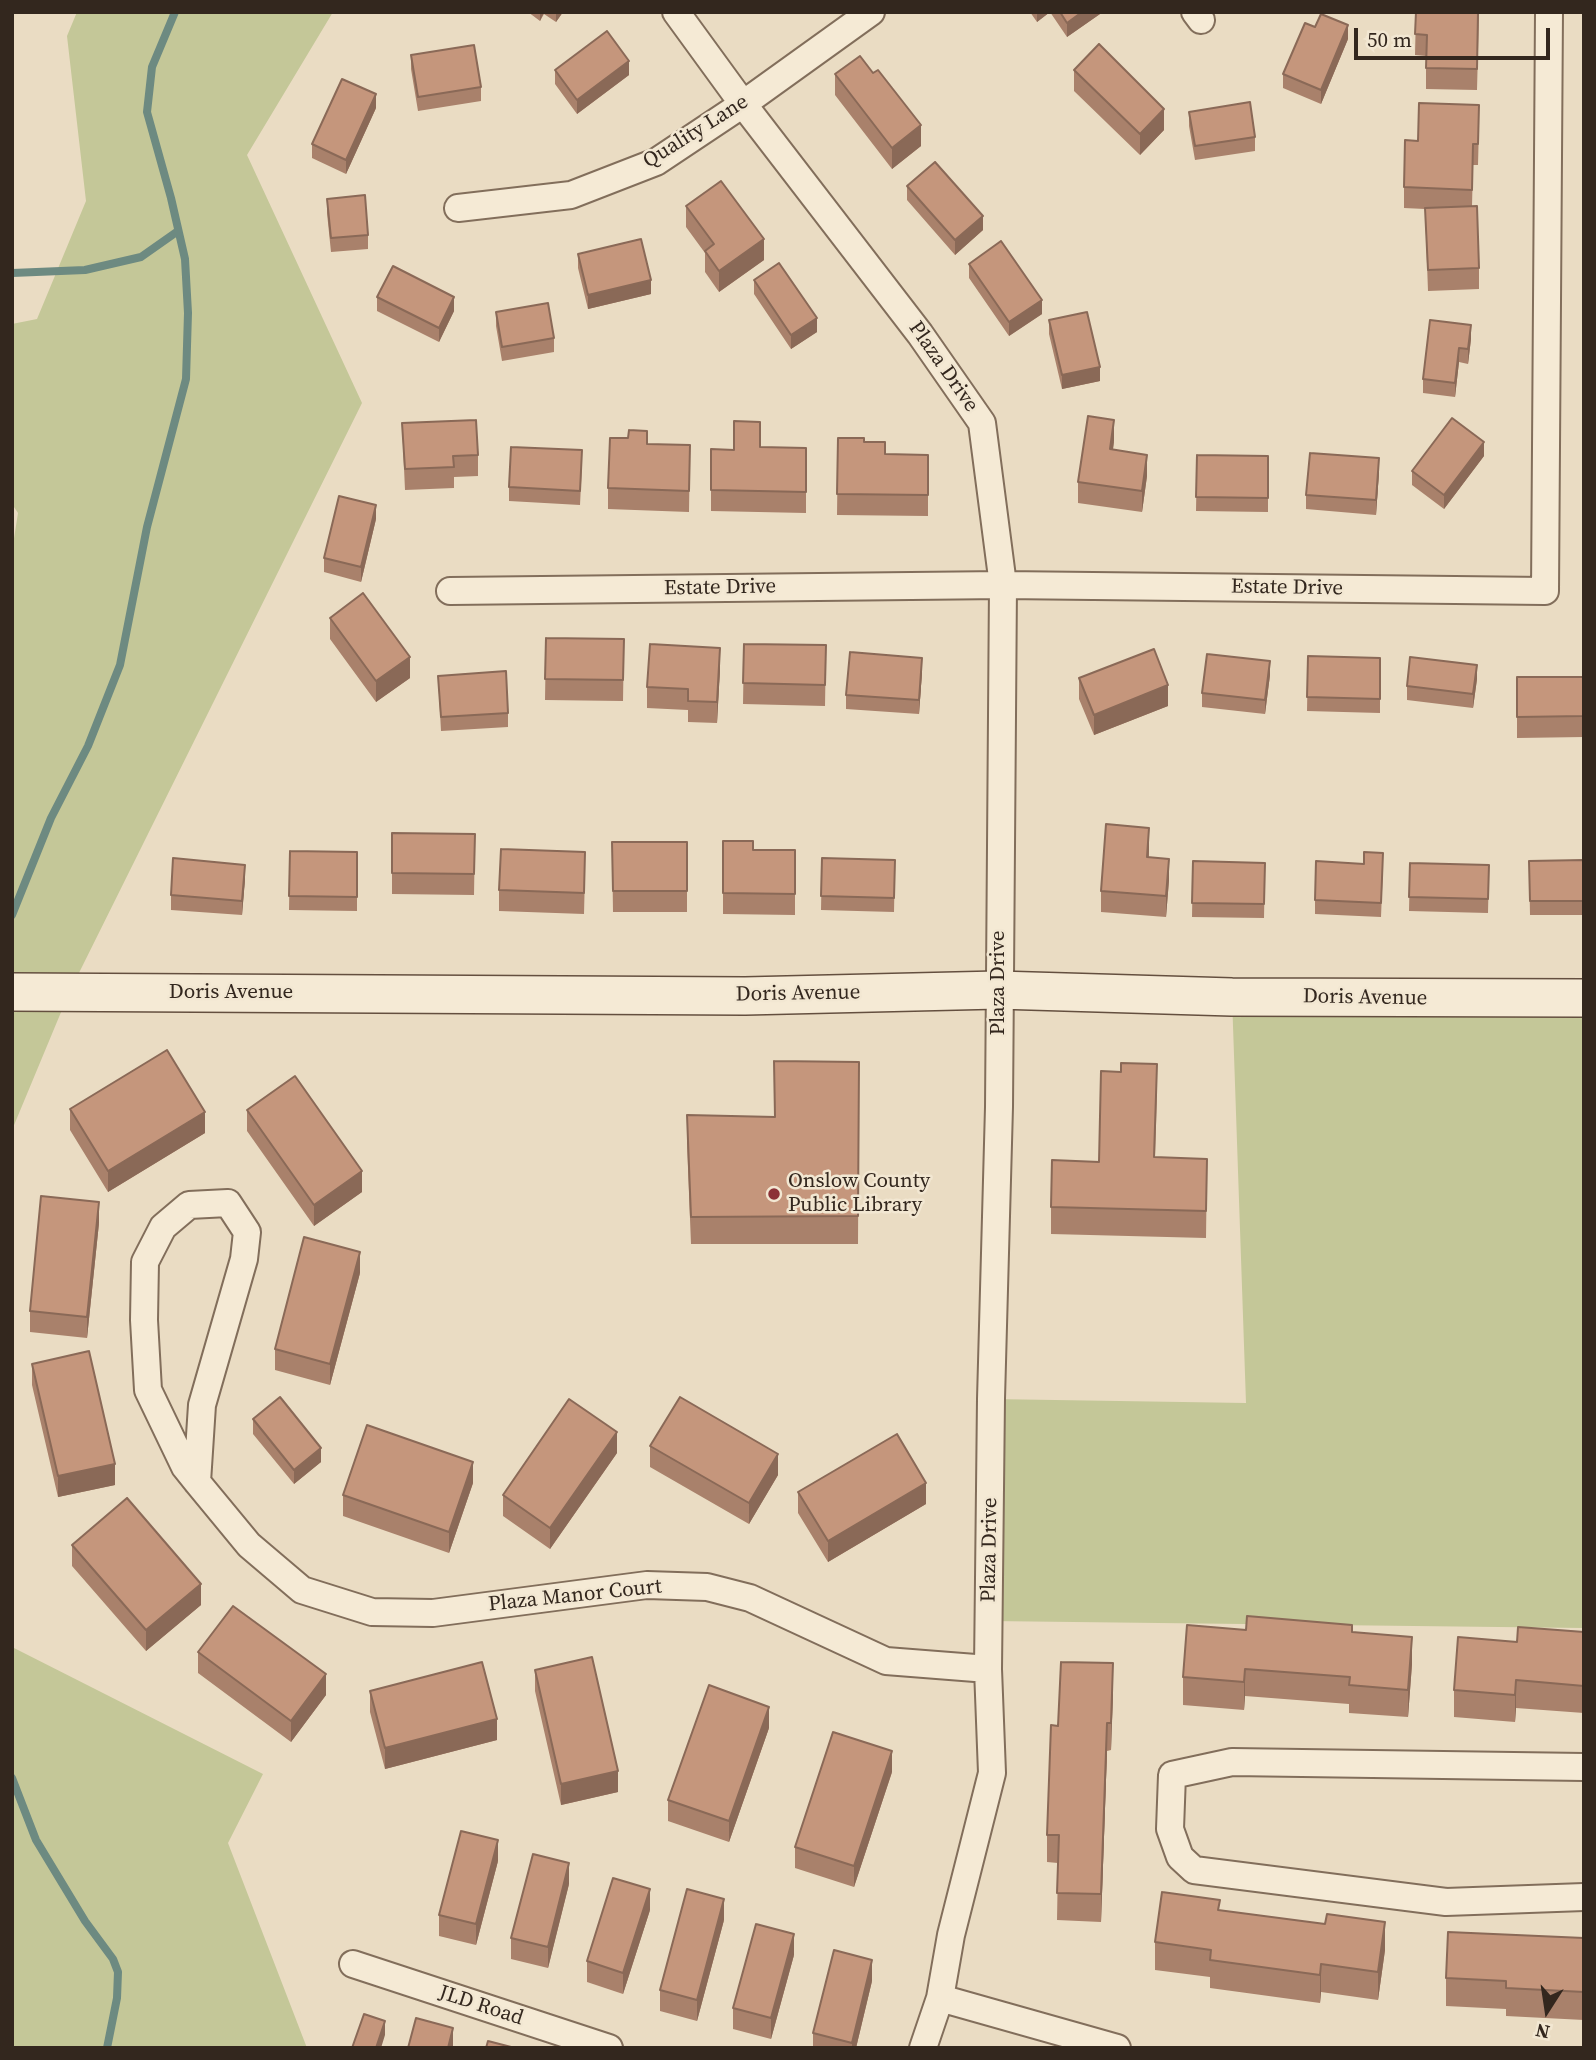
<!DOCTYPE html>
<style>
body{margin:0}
#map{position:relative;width:1596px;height:2060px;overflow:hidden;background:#eadcc3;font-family:"Source Serif 4",serif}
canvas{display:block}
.frame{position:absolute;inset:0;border:14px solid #33271e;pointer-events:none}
.north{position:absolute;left:1512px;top:1976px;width:70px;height:70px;-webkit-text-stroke:5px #f2e7d2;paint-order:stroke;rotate:192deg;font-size:19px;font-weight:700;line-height:28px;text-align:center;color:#33271e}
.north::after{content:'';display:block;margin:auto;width:24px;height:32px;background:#33271e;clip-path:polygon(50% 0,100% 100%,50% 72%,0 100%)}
.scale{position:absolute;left:1354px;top:28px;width:196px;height:32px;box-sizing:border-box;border:4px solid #33271e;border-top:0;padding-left:9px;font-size:21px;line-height:24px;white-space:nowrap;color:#33271e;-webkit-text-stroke:5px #f2e7d2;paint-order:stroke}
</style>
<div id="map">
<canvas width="1596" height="2060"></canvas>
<div class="frame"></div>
<div class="north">N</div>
<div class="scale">50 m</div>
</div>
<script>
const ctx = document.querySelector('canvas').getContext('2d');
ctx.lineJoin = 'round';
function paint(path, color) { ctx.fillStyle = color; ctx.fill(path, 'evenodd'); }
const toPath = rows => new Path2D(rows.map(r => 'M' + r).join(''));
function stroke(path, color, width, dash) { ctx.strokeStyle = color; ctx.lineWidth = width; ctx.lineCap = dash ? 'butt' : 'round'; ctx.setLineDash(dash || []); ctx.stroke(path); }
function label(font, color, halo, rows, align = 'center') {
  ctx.font = font + ' "Source Serif 4",serif'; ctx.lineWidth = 5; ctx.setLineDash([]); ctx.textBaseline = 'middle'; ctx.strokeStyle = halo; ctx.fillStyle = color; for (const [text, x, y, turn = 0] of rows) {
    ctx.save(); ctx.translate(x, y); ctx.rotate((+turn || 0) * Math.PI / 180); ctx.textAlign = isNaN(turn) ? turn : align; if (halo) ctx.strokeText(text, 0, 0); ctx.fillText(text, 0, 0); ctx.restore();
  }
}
const green = toPath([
 [77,12,333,12,247,155,362,403,69,993,12,1130,12,551,18,513,12,504,12,324,37,319,86,201,67,36],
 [1232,997,1584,998,1584,1628,989,1621,991,1399,1246,1403],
 [12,1640,14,1648,263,1774,228,1843,307,2048,12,2048]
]);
const stream = toPath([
 [12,273,85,270,141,257,178,231],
 [12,915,51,818,88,746,120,665,147,527,186,379,188,313,185,259,171,198,147,112,152,67,175,12],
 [12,1778,36,1840,85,1921,113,1959,118,1972,117,1998,107,2048]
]);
const street = toPath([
 [676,12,743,104,920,334,982,423,1003,585,999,1107,991,1399,988,1669,992,1773,951,1935,940,1998,923,2048],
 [1195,12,1201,20],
 [458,208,571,195,656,162,743,104,871,12],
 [450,591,1003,585,1545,591,1549,12],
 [197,1482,202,1405,244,1259,247,1232,228,1203,189,1205,163,1227,145,1262,144,1320,148,1390,185,1467,197,1482,249,1545,302,1590,372,1612,433,1613,647,1585,707,1587,750,1598,886,1661,988,1669],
 [1584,1767,1232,1762,1172,1775,1170,1829,1180,1857,1194,1870,1446,1902,1584,1897],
 [353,1964,609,2048],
 [940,1998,1117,2048]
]);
const secondary = toPath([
 [12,992,745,996,998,990,1232,997,1584,998]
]);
const wall = toPath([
 [528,12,563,12,556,22,544,14,540,21],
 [1030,12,1100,12,1100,14,1067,37,1050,12,1037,22],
 [1416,12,1479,12,1477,90,1426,89,1426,56,1415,55],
 [1348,39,1321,104,1283,88,1283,74],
 [411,55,481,87,481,101,418,111,411,69],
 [555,70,629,75,577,114,555,84],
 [1074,70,1164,130,1140,155,1074,91],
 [835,74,921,146,892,169,835,95],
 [376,108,346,174,312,158,312,144],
 [1189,112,1255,137,1255,151,1195,160,1189,126],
 [1479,126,1478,165,1473,165,1472,206,1479,268,1479,289,1428,291,1425,209,1404,208,1404,187,1418,141],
 [907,186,983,230,955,255,907,200],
 [327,199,368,235,368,249,331,252,327,213],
 [686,206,764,260,719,292,705,272,705,253,686,227],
 [578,254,651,294,588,309,578,268],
 [969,264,1042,314,1009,336,969,278],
 [754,280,817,332,791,349,754,294],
 [377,297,454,311,439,342,377,311],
 [496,312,554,338,554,352,502,361,496,326],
 [1049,320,1100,381,1062,389,1049,334],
 [1471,339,1468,364,1459,362,1455,397,1423,393,1423,379],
 [402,423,478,455,478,476,454,477,454,488,405,490],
 [838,438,864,442,885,454,928,455,928,516,837,515],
 [1114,441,1113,450,1147,476,1142,512,1078,503,1078,482],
 [647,444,690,445,689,512,608,509,608,488],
 [760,447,806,448,806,513,711,511,711,449,734,450],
 [1197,455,1268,456,1268,512,1196,511],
 [1484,456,1444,509,1412,485,1412,471],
 [582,464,580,505,509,501,509,487],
 [1379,472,1376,515,1306,509,1306,495],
 [376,519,361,582,324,572,324,558],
 [330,618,410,678,376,702,330,639],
 [546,638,624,639,623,701,545,700],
 [744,644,826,645,825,706,743,704],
 [1308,656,1380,658,1380,713,1307,711],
 [720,669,717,723,688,722,688,710,647,708,647,687],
 [922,672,919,714,846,709,846,695],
 [1270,675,1265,714,1202,707,1202,693],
 [438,676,508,713,508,727,441,731],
 [1517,677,1584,677,1584,737,1517,738],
 [1079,678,1168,706,1094,735,1079,699],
 [1477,679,1473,708,1407,700,1407,686],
 [392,833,475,834,474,895,392,894],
 [723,841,753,850,795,850,795,915,723,914],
 [612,842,687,842,687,912,613,912],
 [1149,849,1149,857,1169,880,1166,917,1101,912,1101,891],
 [290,851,357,852,357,911,289,910],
 [822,858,895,860,894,912,821,910],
 [1584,860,1584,915,1530,915,1529,861],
 [1193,861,1265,863,1264,918,1192,917],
 [1410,863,1489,865,1488,913,1409,911],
 [1364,864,1383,867,1381,917,1315,914,1315,900],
 [585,873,584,914,499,911,499,890],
 [245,879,242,915,171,910,171,895],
 [774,1061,859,1062,858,1244,691,1244,687,1143,687,1115,775,1117],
 [1157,1092,1155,1157,1207,1159,1206,1238,1051,1234,1051,1207,1099,1162],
 [70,1109,205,1133,108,1192,70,1130],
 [247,1110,362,1192,314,1226,247,1131],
 [99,1223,87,1338,30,1332,30,1311],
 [360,1273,330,1385,275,1370,275,1349],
 [32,1364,115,1485,58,1497,32,1385],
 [253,1419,321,1462,294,1484,253,1434],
 [650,1446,778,1475,749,1524,650,1467],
 [617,1453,550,1549,503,1516,503,1495],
 [473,1483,449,1553,343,1516,343,1495],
 [798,1492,926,1504,828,1562,798,1513],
 [72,1545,201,1605,146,1651,72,1566],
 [1246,1630,1352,1632,1412,1664,1408,1717,1349,1713,1349,1704,1245,1696,1244,1710,1183,1705,1183,1677],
 [1584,1632,1584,1713,1516,1708,1515,1722,1454,1717,1454,1690,1517,1642],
 [198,1652,326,1695,291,1742,198,1673],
 [535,1670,618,1792,561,1805,535,1691],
 [370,1691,497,1740,385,1769,370,1712],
 [1113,1691,1111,1750,1107,1751,1101,1922,1057,1920,1058,1863,1047,1862,1047,1835,1058,1726],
 [769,1728,729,1842,668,1821,668,1800],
 [892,1772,854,1887,795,1868,795,1847],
 [498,1861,476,1945,439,1936,439,1915],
 [569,1884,548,1968,511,1959,511,1938],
 [650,1910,623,1994,587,1982,587,1961],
 [1220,1910,1385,1950,1378,2000,1321,1992,1320,2003,1210,1988,1210,1977,1155,1970,1155,1942],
 [724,1920,697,2021,660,2011,660,1990],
 [1584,1938,1584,2020,1506,2016,1506,2009,1446,2006,1446,1978],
 [794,1955,771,2039,733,2029,733,2008],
 [872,1981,856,2048,813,2048,813,2033]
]);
const shadedWall = toPath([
 [540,12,544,12,540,21],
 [556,12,563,12,556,22],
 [1037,12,1050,12,1037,22],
 [1082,12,1100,12,1100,14,1067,37,1067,23],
 [1348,25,1348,39,1321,104,1321,90],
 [629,61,629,75,577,114,577,100],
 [376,94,376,108,346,174,346,160],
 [1164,109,1164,130,1140,155,1140,134],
 [921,125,921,146,892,169,892,148],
 [983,216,983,230,955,255,955,240],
 [764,239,764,260,719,292,719,271],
 [651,280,651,294,588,309,588,295],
 [454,297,454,311,439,342,439,328],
 [1042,300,1042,314,1009,336,1009,322],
 [817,318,817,332,791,349,791,335],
 [1471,325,1471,339,1468,364,1468,349],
 [1459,348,1459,362,1455,397,1455,383],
 [1100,367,1100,381,1062,389,1062,375],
 [1114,420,1114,441,1110,470,1110,449],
 [1484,442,1484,456,1444,509,1444,495],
 [1147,455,1147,476,1142,512,1142,491],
 [1379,458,1379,472,1376,515,1376,500],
 [376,505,376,519,361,582,361,567],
 [720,648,720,669,717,723,717,702],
 [410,657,410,678,376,702,376,681],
 [922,658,922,672,919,714,919,700],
 [1270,661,1270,675,1265,714,1265,700],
 [1477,665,1477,679,1473,708,1473,694],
 [1168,685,1168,706,1094,735,1094,715],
 [1149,828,1149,849,1147,878,1147,857],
 [1169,859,1169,880,1166,917,1166,896],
 [245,865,245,879,242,915,242,901],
 [205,1112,205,1133,108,1192,108,1171],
 [362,1171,362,1192,314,1226,314,1205],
 [99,1202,99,1223,87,1338,87,1317],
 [360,1252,360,1273,330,1385,330,1364],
 [617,1432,617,1453,550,1549,550,1528],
 [321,1448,321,1462,294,1484,294,1470],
 [778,1454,778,1475,749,1524,749,1503],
 [473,1462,473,1483,449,1553,449,1532],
 [115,1464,115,1485,58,1497,58,1476],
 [926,1483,926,1504,828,1562,828,1541],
 [201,1584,201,1605,146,1651,146,1630],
 [1412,1637,1412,1664,1408,1717,1408,1690],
 [1113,1663,1113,1691,1111,1750,1111,1723],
 [1245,1669,1245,1696,1244,1710,1244,1682],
 [326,1674,326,1695,291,1742,291,1721],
 [1516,1680,1516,1708,1515,1722,1515,1695],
 [769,1707,769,1728,729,1842,729,1821],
 [497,1719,497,1740,385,1769,385,1748],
 [1107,1723,1107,1751,1101,1922,1101,1894],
 [892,1751,892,1772,854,1887,854,1866],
 [618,1771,618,1792,561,1805,561,1784],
 [498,1840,498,1861,476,1945,476,1924],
 [569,1863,569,1884,548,1968,548,1947],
 [650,1889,650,1910,623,1994,623,1973],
 [724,1899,724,1920,697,2021,697,2000],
 [1385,1922,1385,1950,1378,2000,1378,1972],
 [794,1934,794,1955,771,2039,771,2018],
 [872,1960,872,1981,856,2048,852,2048,852,2043],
 [1321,1964,1321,1992,1320,2003,1320,1975],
 [385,2021,385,2035,381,2048,376,2048],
 [453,2028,453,2048,448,2048]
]);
const building = toPath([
 [1060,12,1082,12,1067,23,1060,12],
 [1416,12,1478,12,1477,69,1426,68,1427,35,1415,34,1416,12],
 [1321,14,1348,25,1321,90,1283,74,1305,23,1315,27,1321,14],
 [607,31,629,61,577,100,555,70,607,31],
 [1099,44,1164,109,1140,134,1074,70,1099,44],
 [474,45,481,87,418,97,411,55,474,45],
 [860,56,873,73,878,70,921,125,892,148,835,74,860,56],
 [342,79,376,94,346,160,312,144,342,79],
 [1250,102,1255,137,1195,146,1189,112,1250,102],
 [1419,103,1479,105,1478,144,1473,144,1472,190,1404,187,1405,140,1418,141,1419,103],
 [935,162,983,216,955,240,907,186,935,162],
 [721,181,764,239,719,271,705,251,714,244,686,206,721,181],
 [365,195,368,235,331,238,327,199,365,195],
 [1477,206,1479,268,1428,270,1425,208,1477,206],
 [641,239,651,280,588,295,578,254,641,239],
 [1001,241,1042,300,1009,322,969,264,1001,241],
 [779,263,817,318,791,335,754,280,779,263],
 [393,266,454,297,439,328,377,297,393,266],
 [548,303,554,338,502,347,496,312,548,303],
 [1087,312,1100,367,1062,375,1049,320,1087,312],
 [1430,320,1471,325,1468,349,1459,348,1455,383,1423,379,1430,320],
 [1088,416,1114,420,1110,449,1147,455,1142,491,1078,482,1088,416],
 [1452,418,1484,442,1444,495,1412,471,1452,418],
 [476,420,478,455,453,456,454,467,405,469,402,423,476,420],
 [734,421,760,422,760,447,806,448,806,492,711,490,711,449,734,450,734,421],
 [629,430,647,431,647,444,690,445,689,491,608,488,610,438,628,438,629,430],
 [838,438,864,438,864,442,885,442,885,454,928,455,928,495,837,494,838,438],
 [511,447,582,450,580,491,509,487,511,447],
 [1310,453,1379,458,1376,500,1306,495,1310,453],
 [1197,455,1268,456,1268,498,1196,497,1197,455],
 [339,496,376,505,361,567,324,558,339,496],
 [363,593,410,657,376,681,330,618,363,593],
 [546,638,624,639,623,680,545,679,546,638],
 [650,644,720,648,717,702,688,701,688,689,647,687,650,644],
 [744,644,826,645,825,685,743,683,744,644],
 [1154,649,1168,685,1094,715,1079,678,1154,649],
 [850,652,922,658,919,700,846,695,850,652],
 [1207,654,1270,661,1265,700,1202,693,1207,654],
 [1308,656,1380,658,1380,699,1307,697,1308,656],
 [1410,657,1477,665,1473,694,1407,686,1410,657],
 [506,671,508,713,441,717,438,676,506,671],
 [1517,677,1584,677,1584,716,1517,717,1517,677],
 [1106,824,1149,828,1147,857,1169,859,1166,896,1101,891,1106,824],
 [392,833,475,834,474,874,392,873,392,833],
 [723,841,753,841,753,850,795,850,795,894,723,893,723,841],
 [612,842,687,842,687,891,613,891,612,842],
 [501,849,585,852,584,893,499,890,501,849],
 [290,851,357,852,357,897,289,896,290,851],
 [1364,852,1383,853,1381,903,1315,900,1316,861,1364,864,1364,852],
 [173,858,245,865,242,901,171,895,173,858],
 [822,858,895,860,894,898,821,896,822,858],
 [1584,860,1584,901,1530,901,1529,861,1584,860],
 [1193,861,1265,863,1264,904,1192,903,1193,861],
 [1410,863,1489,865,1488,899,1409,897,1410,863],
 [167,1050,205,1112,108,1171,70,1109,167,1050],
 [774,1061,859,1062,858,1216,691,1217,687,1115,775,1117,774,1061],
 [1121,1063,1157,1064,1154,1157,1207,1159,1206,1211,1051,1207,1052,1160,1099,1162,1101,1071,1121,1072,1121,1063],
 [295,1076,362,1171,314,1205,247,1110,295,1076],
 [41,1196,99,1202,87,1317,30,1311,41,1196],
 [304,1237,360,1252,330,1364,275,1349,304,1237],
 [89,1351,115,1464,58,1476,32,1364,89,1351],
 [280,1397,321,1448,294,1470,253,1419,280,1397],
 [680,1397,778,1454,749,1503,650,1446,680,1397],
 [569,1399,617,1432,550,1528,503,1495,569,1399],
 [367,1425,473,1462,449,1532,343,1495,367,1425],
 [897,1434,926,1483,828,1541,798,1492,897,1434],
 [127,1498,201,1584,146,1630,72,1545,127,1498],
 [233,1606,326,1674,291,1721,198,1652,233,1606],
 [1247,1616,1352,1625,1352,1632,1412,1637,1408,1690,1349,1685,1350,1677,1245,1669,1244,1682,1183,1677,1187,1625,1246,1630,1247,1616],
 [1518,1627,1584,1632,1584,1686,1516,1680,1515,1695,1454,1690,1458,1637,1517,1642,1518,1627],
 [592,1657,618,1771,561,1784,535,1670,592,1657],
 [482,1662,497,1719,385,1748,370,1691,482,1662],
 [1061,1662,1113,1663,1111,1723,1107,1723,1101,1894,1057,1893,1059,1835,1047,1835,1051,1725,1058,1726,1061,1662],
 [709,1685,769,1707,729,1821,668,1800,709,1685],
 [833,1732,892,1751,854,1866,795,1847,833,1732],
 [461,1831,498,1840,476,1924,439,1915,461,1831],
 [533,1854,569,1863,548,1947,511,1938,533,1854],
 [613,1878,650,1889,623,1973,587,1961,613,1878],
 [687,1889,724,1899,697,2000,660,1990,687,1889],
 [1162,1892,1220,1900,1218,1910,1325,1924,1327,1914,1385,1922,1378,1972,1321,1964,1320,1975,1210,1960,1211,1950,1155,1942,1162,1892],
 [756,1924,794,1934,771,2018,733,2008,756,1924],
 [1448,1932,1584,1938,1584,1992,1506,1988,1506,1981,1446,1978,1448,1932],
 [834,1950,872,1960,852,2043,813,2033,834,1950],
 [364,2014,385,2021,376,2048,352,2048,364,2014],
 [416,2018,453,2028,448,2048,408,2048,416,2018],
 [488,2041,515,2048,486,2048,488,2041]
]);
const markers = [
 [774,1194,7,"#8c3136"]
];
const streetNames = [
 ["Quality Lane",696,132,-32],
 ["Plaza Drive",943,367,55],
 ["Estate Drive",720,588,-1],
 ["Estate Drive",1287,588,1],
 ["Plaza Drive",999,983,-90],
 ["Doris Avenue",231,993],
 ["Doris Avenue",798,994,-1],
 ["Doris Avenue",1365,998,1],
 ["Plaza Drive",990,1550,-89],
 ["Plaza Manor Court",575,1596,-6],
 ["JLD Road",481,2006,18]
];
const poiNames = [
 ["Onslow County",788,1182],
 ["Public Library",788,1206]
];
paint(green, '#c4c798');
stroke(stream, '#6d8a81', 8);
stroke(street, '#826e5b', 30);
stroke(secondary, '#644f3f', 40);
stroke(street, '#f5ead5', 26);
stroke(secondary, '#f5ead5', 37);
paint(wall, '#a9816b');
paint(shadedWall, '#8a6957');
paint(building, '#c5967c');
stroke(building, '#8a6957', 2);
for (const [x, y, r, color] of markers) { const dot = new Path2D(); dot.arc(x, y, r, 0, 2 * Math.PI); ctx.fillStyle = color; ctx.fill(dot); stroke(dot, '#f2e7d2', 2.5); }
label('21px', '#33271e', '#f2e7d2', streetNames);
label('21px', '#33271e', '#f2e7d2', poiNames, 'left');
</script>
